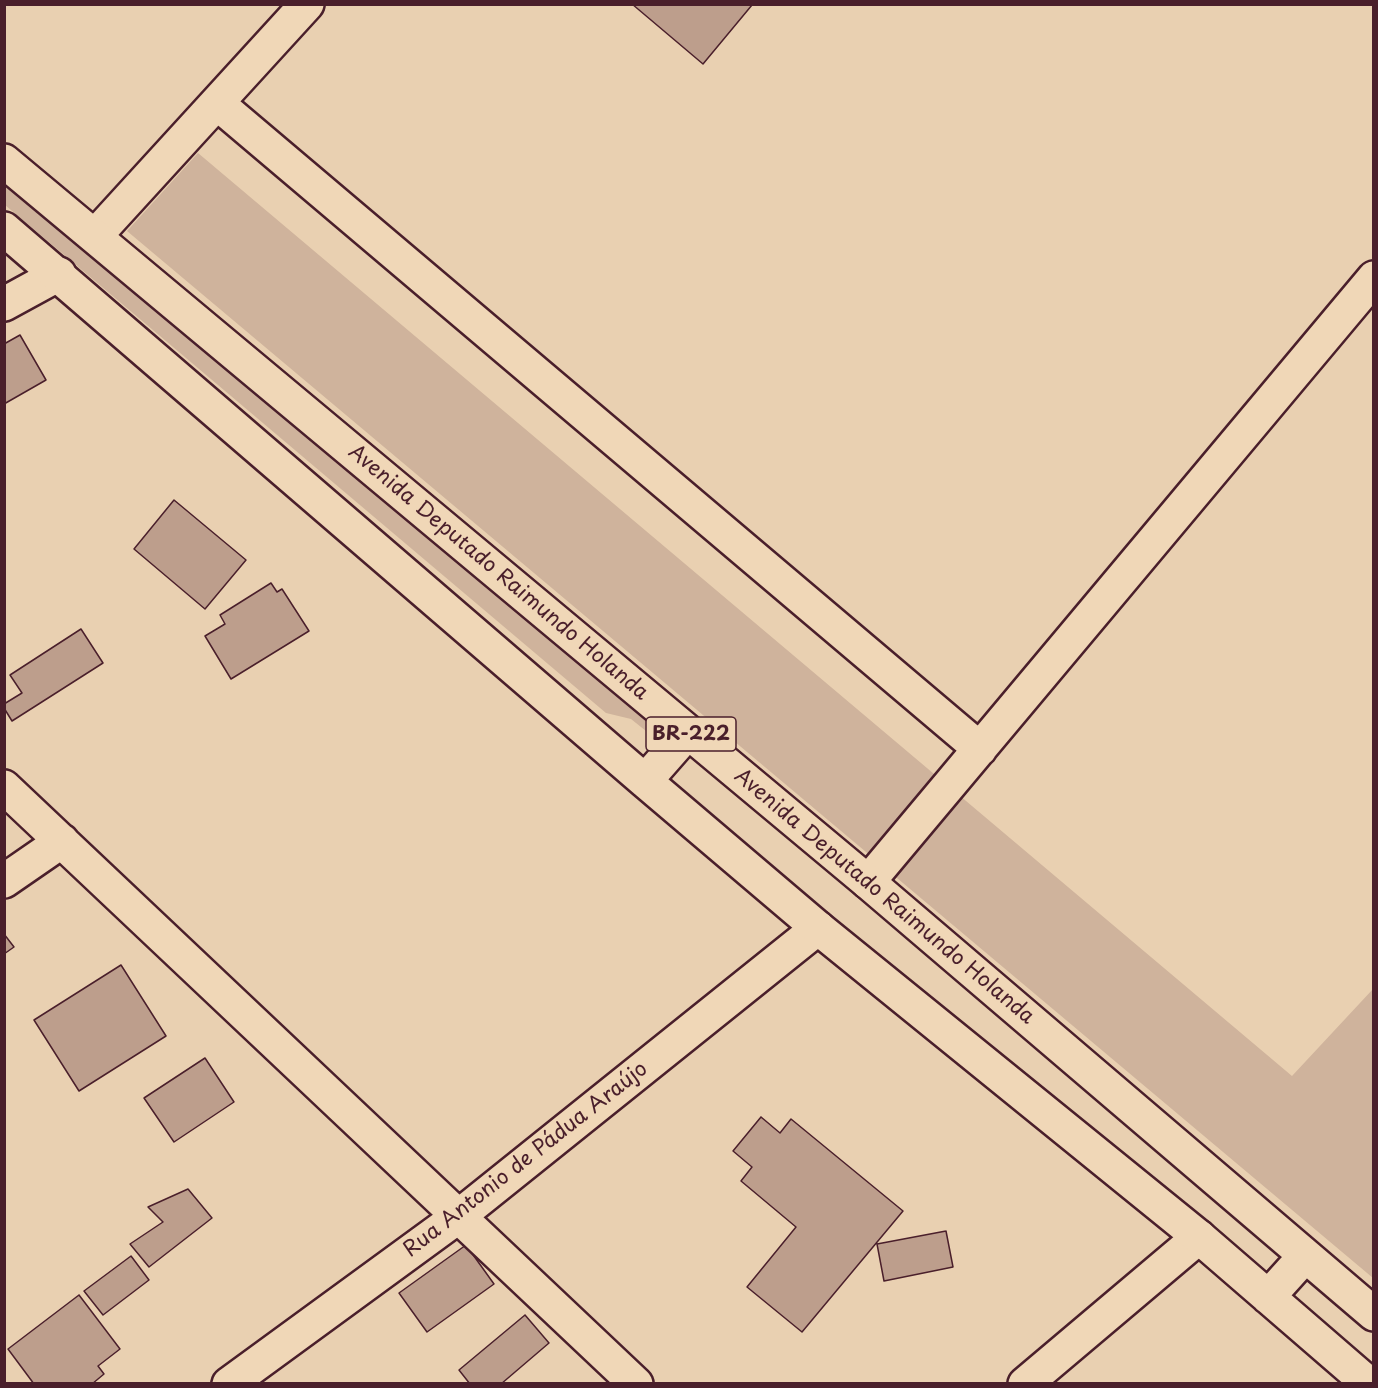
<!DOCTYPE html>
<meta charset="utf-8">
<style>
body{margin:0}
#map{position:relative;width:1378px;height:1388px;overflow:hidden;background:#e9d0b1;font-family:"Playpen Sans",sans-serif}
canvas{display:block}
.frame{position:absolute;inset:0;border:6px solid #4a1f2b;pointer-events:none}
</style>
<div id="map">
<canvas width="1378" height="1388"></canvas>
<div class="frame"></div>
</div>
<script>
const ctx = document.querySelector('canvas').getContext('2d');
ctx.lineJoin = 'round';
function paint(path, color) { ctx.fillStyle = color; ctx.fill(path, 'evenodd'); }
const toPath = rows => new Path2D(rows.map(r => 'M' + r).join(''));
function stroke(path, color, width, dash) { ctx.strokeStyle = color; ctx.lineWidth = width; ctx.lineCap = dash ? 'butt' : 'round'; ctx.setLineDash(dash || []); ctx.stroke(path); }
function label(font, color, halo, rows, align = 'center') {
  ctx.font = font + ' "Playpen Sans",sans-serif'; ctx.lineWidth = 4.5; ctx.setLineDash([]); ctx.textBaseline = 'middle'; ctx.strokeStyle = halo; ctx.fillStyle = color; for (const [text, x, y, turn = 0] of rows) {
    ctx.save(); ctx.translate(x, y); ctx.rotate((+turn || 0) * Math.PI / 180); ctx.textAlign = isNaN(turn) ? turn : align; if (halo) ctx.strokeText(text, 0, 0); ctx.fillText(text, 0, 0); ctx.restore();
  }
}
const green = toPath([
 [198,153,1292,1076,1373,989,1373,1278,127,231],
 [4,178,654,721,646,731,631,719,606,713,5,205]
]);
const building = toPath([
 [632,4,751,4,752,5,703,64,632,4],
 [20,335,46,380,4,404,4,344,20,335],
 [174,500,246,560,205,609,134,549,174,500],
 [271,583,277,592,282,589,309,631,231,679,205,636,225,624,220,615,271,583],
 [81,629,103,663,12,721,4,708,4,704,22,693,10,675,81,629],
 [4,934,14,947,4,954,4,934],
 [121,965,166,1036,79,1091,34,1020,121,965],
 [205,1058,234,1102,174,1142,144,1098,205,1058],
 [761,1117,780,1133,791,1119,903,1211,802,1332,747,1287,796,1227,741,1181,752,1167,733,1151,761,1117],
 [188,1189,212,1218,149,1267,130,1244,163,1222,148,1207,188,1189],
 [946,1231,953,1267,884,1281,877,1244,946,1231],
 [466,1245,494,1284,427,1332,399,1293,466,1245],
 [131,1256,149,1280,103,1315,84,1291,131,1256],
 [79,1295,120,1349,98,1366,104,1374,92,1384,34,1384,8,1349,79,1295],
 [525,1315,549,1343,501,1384,470,1384,459,1370,525,1315]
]);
const minor = toPath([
 [217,103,980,749],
 [95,236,307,4],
 [4,304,59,274],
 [4,787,636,1384],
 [4,881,62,841],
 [868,882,1374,278],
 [229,1384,459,1216,818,928],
 [1025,1384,1199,1237]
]);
const major = toPath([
 [4,161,868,882,1374,1314],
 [4,229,645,781,818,928,1199,1237,1369,1384],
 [645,781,688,732],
 [1268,1297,1305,1256]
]);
const shields = [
 [691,734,90]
];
const shieldNames = [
 ["BR-222",691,734]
];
const streetNames = [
 ["Avenida Deputado Raimundo Holanda",498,573,40],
 ["Avenida Deputado Raimundo Holanda",884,897,40],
 ["Rua Antonio de Pádua Araújo",526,1160,-38]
];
paint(green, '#cfb39c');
paint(building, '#bd9e8c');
stroke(building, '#4a1f2b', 1.5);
stroke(minor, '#4a1f2b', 38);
stroke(major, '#4a1f2b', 38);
stroke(minor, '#f0d7b7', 33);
stroke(major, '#f0d7b7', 33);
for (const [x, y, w] of shields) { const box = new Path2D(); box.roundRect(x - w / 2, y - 17, w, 34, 4.5); ctx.fillStyle = '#f0d7b7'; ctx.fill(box); stroke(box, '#4a1f2b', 1.5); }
label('bold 20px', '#4a1f2b', null, shieldNames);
label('21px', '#4a1f2b', '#f0d7b7', streetNames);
</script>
